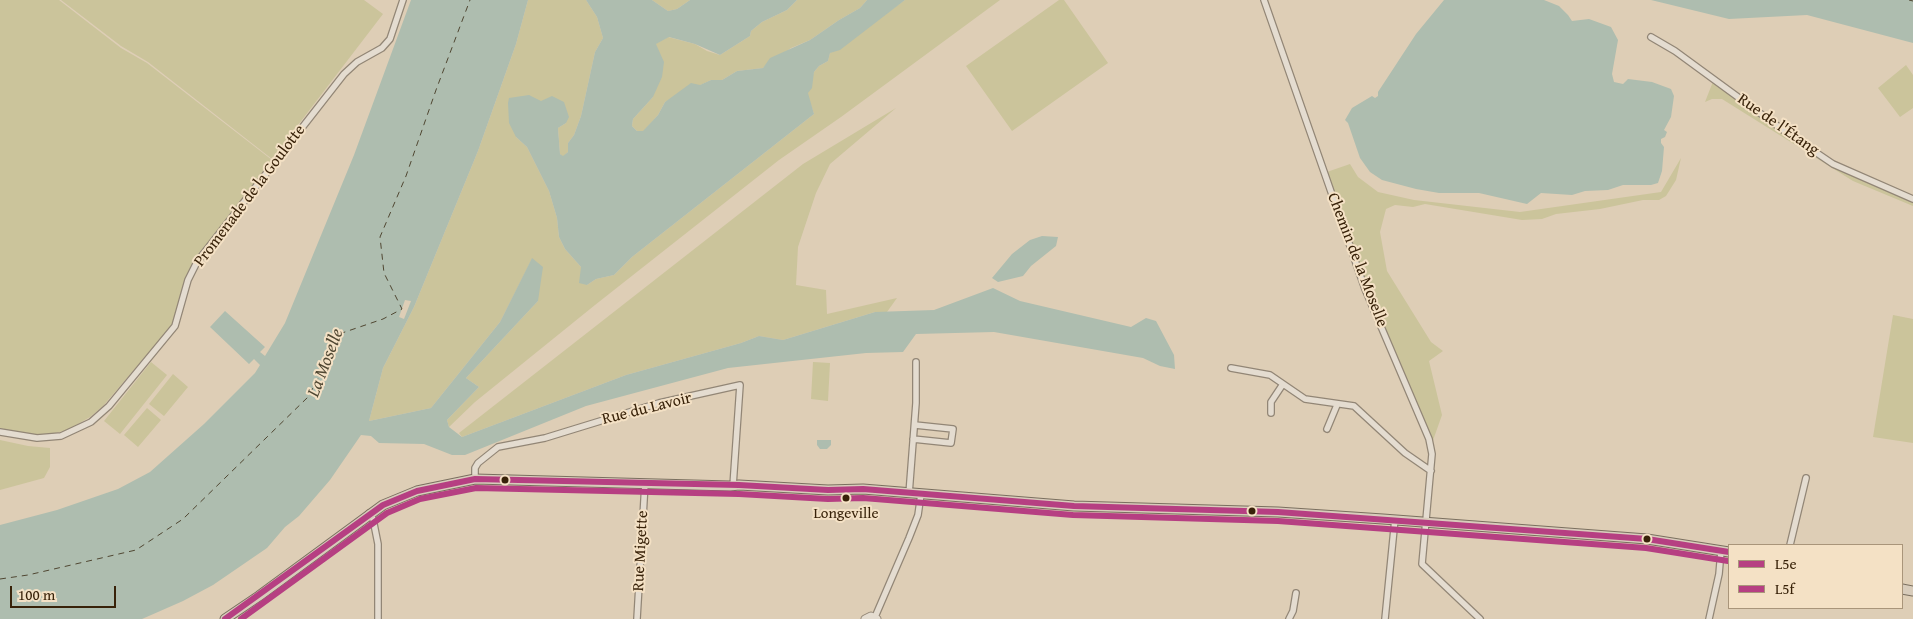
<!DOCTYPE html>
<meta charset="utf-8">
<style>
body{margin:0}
#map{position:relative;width:1913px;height:619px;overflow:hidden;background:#deceb6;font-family:"Gentium Book Plus",serif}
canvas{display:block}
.legend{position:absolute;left:1728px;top:544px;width:175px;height:65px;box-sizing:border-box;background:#f4e1c5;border:1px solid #a9957a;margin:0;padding:6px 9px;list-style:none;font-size:15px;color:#382209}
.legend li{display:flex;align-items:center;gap:10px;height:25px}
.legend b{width:25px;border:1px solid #a9957a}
.scale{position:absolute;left:10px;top:586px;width:106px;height:22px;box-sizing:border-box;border:2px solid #382209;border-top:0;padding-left:6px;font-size:15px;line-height:18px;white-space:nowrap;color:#382209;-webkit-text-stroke:4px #f4e1c5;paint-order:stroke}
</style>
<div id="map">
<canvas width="1913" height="619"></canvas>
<ul class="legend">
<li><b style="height:6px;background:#b63f82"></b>L5e</li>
<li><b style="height:6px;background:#b63f82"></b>L5f</li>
</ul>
<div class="scale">100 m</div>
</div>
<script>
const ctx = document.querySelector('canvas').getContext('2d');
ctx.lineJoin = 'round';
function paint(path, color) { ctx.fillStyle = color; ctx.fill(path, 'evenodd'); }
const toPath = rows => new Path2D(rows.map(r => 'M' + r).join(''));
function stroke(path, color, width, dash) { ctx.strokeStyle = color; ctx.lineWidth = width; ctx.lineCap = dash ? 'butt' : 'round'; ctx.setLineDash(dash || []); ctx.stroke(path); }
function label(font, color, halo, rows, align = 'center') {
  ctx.font = font + ' "Gentium Book Plus",serif'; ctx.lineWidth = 4; ctx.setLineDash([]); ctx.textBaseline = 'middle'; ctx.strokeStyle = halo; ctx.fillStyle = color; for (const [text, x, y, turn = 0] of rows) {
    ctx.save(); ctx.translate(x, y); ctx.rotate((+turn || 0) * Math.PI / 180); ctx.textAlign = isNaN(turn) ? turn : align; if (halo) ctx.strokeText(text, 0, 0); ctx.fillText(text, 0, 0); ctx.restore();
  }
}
const green = toPath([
 [0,0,59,0,121,48,147,63,272,160,191,267,176,318,168,330,103,406,90,417,68,430,51,434,25,434,0,428],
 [61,0,364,0,383,14,272,159,148,62,121,46],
 [528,0,586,0,597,17,603,38,595,52,581,116,574,135,568,143,568,152,563,157,560,154,558,128,566,123,516,137,527,147,549,191,557,218,559,237,565,249,581,267,587,285,596,279,614,275,632,257,814,114,807,93,814,72,819,66,828,61,830,53,905,0,1000,0,841,117,779,160,595,305,475,402,449,427,447,420,479,387,466,378,538,301,532,259,500,322,431,408,369,421,383,368,414,307,478,151,516,44],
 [652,0,690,0,677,9,668,11],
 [797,0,867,0,860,8,839,20,810,40,791,48,763,68,737,71,722,80,711,80,665,102,658,115,644,131,637,131,632,126,633,119,653,97,658,51,655,44,668,37,695,44,707,51,720,55,750,36,751,31,762,22,787,10],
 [1059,0,1064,0,1108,63,1012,131,966,66],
 [1906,65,1913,75,1913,108,1900,117,1878,88],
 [1714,79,1833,164,1913,198,1913,206,1853,181,1722,99,1712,99,1705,102],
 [896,108,830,164,816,193,798,247,796,285,826,290,827,314,897,298,887,312,875,312,783,340,759,336,741,343,626,375,462,437,459,433,803,164],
 [1681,158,1676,180,1666,196,1659,200,1643,200,1600,209,1556,214,1542,219,1522,220,1425,204,1413,207,1395,205,1386,209,1380,232,1387,271,1431,342,1443,351,1429,361,1442,415,1431,446,1365,289,1324,173,1350,164,1358,177,1378,192,1414,200,1520,212,1661,192],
 [1893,315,1913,319,1913,443,1873,437],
 [151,362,167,375,120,434,104,421],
 [813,362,830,363,828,401,811,399],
 [173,374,188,387,164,416,149,404],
 [147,408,161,420,138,447,124,435],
 [0,440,28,446,50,448,50,467,44,478,0,490]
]);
const water = toPath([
 [411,0,528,0,516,44,478,151,414,307,383,368,369,421,431,408,500,322,532,258,543,267,538,301,466,378,479,387,447,420,449,427,462,437,626,375,741,343,759,336,783,340,875,312,934,310,993,288,1020,301,1131,327,1146,318,1156,321,1174,355,1175,369,1160,366,1143,358,994,332,916,334,903,352,866,353,728,368,586,406,465,455,452,455,424,444,379,443,371,436,361,435,330,480,299,516,285,527,267,548,213,585,183,601,142,619,0,619,0,525,57,510,118,489,150,472,204,424,255,373,260,365,254,359,249,364,210,327,225,311,265,347,260,352,265,356,285,323,354,155],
 [586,0,652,0,668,11,677,9,690,0,797,0,787,10,762,22,751,31,750,36,720,55,695,44,669,37,656,44,664,62,662,77,653,97,633,119,632,126,637,131,643,131,658,115,665,102,691,83,700,85,711,80,722,80,737,71,763,68,770,58,810,40,839,20,860,8,867,0,905,0,840,50,830,53,828,61,819,66,814,72,812,88,808,93,814,114,632,257,614,275,596,279,587,285,579,283,581,267,565,249,559,237,557,218,549,191,527,147,516,137,509,123,508,103,509,98,529,95,541,101,552,96,564,102,569,117,566,123,558,128,560,154,563,156,568,152,568,143,574,135,581,116,595,52,603,38,597,17],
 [1444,0,1544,0,1559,6,1568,15,1572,21,1589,19,1611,27,1618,40,1612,74,1614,82,1623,84,1628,79,1652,82,1671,89,1674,96,1671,117,1664,130,1667,132,1665,137,1661,139,1661,143,1664,147,1662,171,1658,183,1651,185,1623,185,1608,190,1585,191,1572,195,1541,193,1527,204,1479,193,1439,193,1416,189,1382,180,1370,172,1360,158,1348,123,1345,120,1352,108,1372,96,1375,98,1378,96,1378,92,1416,34],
 [1651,0,1913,0,1913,43,1807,15,1729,19],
 [1042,236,1058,237,1056,246,1031,266,1023,276,998,282,992,278,1012,254,1030,240],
 [817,440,831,440,831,445,827,449,820,449,817,445]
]);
const pier = toPath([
 [405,300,411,301,404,319,399,317]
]);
const ferry = toPath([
 [1909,0,1913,1],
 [0,579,28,575,136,550,183,519,308,397,342,333,383,319,402,309,384,273,380,237,406,176,436,90,470,0]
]);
const minor = toPath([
 [1264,0,1365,289,1429,439,1432,454,1422,564,1480,619],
 [1651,37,1675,51,1783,130,1833,164,1913,199],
 [1231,368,1270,375,1305,399,1354,406,1405,453,1431,471],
 [1271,413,1271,402,1283,384],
 [1327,429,1337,405],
 [0,432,37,438,61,436,91,422,109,406,175,326,188,280,197,262,344,74,357,62,382,48,390,39,403,0],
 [913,439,951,443,953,429,915,425],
 [475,479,475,468,478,463,498,447,545,438,659,403,740,385,733,486],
 [909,494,916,403,916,362],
 [369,513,373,519,378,544,378,619],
 [1790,545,1806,478],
 [875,617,909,538,918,515,921,494],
 [637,619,645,483],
 [1289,619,1293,611,1296,593],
 [1385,619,1395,519],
 [1709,619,1719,574,1721,551]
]);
const tertiary = toPath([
 [865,619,871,616,877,619]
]);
const primary = toPath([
 [1902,589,1913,591],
 [225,619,259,596,383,505,417,491,475,479,730,486,739,485,828,490,863,489,1074,506,1278,512,1383,519,1647,539,1729,552]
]);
const bus1 = toPath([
 [225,619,383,505,417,491,475,479,739,485,828,490,863,489,1074,506,1278,512,1647,539,1729,552]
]);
const bus2 = toPath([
 [241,619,387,513,420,499,476,488,739,494,828,499,863,498,1073,515,1278,521,1646,548,1728,561]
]);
const markers = [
 [505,480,4.5,"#382209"],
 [846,498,4.5,"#382209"],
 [1252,511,4.5,"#382209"],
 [1647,539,4.5,"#382209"]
];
const busNames = [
 ["Longeville",846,514]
];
const streetNames = [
 ["Rue de l'Étang",1778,125,35],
 ["Promenade de la Goulotte",250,196,-53],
 ["Chemin de la Moselle",1357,260,69],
 ["Rue du Lavoir",647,409,-14],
 ["Rue Migette",641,551,-87]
];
const waterNames = [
 ["La Moselle",326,363,-69]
];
paint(green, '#cbc49b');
paint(water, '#aebdaf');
paint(pier, '#deceb6');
stroke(ferry, '#504732', 1, [6, 5]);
stroke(minor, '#928676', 8);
stroke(tertiary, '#928676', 9);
stroke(primary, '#7a6f5f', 11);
stroke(minor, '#e4dcd0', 5.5);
stroke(tertiary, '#e4dcd0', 7);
stroke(primary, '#d8ccbb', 9);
stroke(bus1, '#b63f82', 6);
stroke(bus2, '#b63f82', 6);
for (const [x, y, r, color] of markers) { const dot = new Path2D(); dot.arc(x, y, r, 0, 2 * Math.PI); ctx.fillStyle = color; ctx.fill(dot); stroke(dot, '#f4e1c5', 2); }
label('15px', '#382209', '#f4e1c5', busNames);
label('16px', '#382209', '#f4e1c5', streetNames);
label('italic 18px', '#504732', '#f4e1c5', waterNames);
</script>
